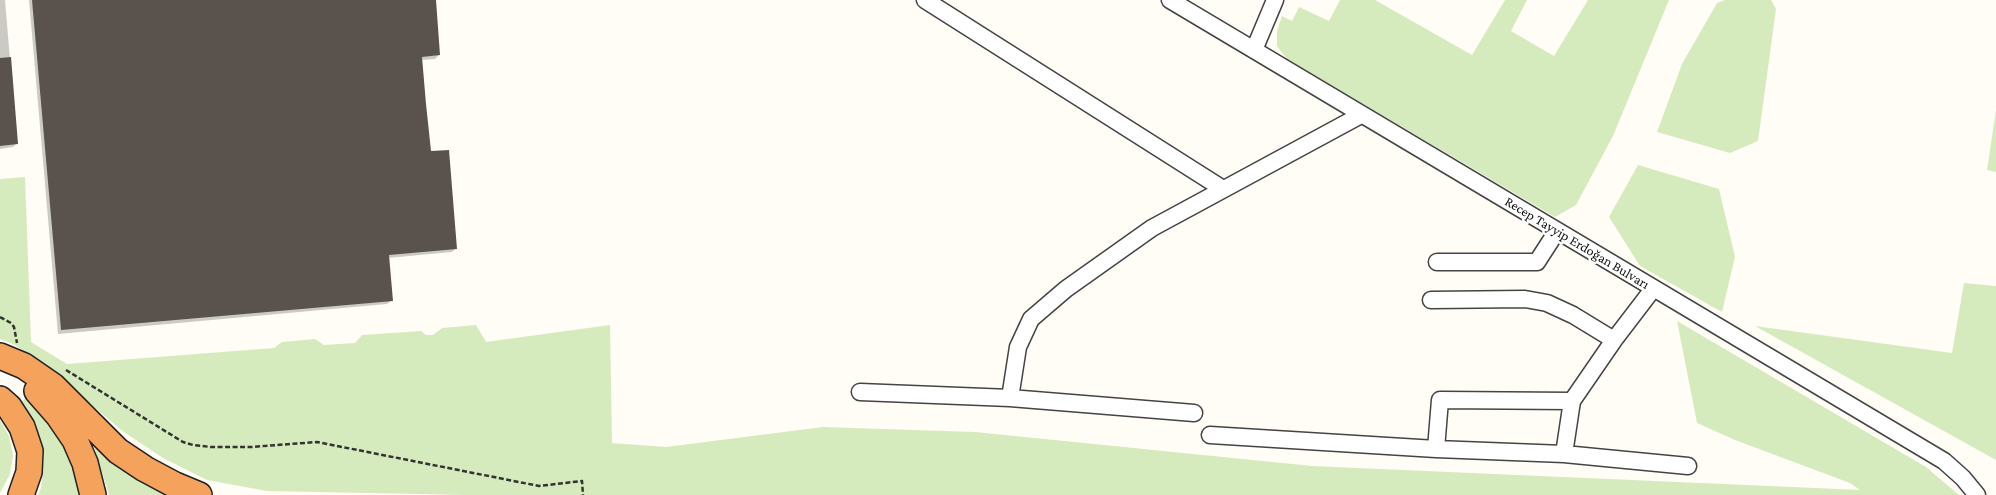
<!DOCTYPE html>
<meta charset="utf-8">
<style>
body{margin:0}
canvas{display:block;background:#fffdf5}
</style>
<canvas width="1996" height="495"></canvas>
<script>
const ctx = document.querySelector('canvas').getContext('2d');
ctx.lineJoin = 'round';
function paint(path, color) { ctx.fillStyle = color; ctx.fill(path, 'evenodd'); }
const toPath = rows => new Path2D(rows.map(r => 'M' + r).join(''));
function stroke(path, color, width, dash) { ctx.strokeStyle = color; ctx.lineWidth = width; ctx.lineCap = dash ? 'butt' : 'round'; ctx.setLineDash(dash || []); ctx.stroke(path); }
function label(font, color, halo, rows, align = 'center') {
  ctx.font = font + ' "Crimson Pro",serif'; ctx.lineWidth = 5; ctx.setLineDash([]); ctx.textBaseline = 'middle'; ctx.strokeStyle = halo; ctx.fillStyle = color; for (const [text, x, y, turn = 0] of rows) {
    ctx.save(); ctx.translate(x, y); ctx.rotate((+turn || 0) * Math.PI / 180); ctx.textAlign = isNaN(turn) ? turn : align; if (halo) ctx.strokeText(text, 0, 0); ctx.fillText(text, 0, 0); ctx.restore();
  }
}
const green = toPath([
 [1340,0,1375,0,1472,55,1505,0,1527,0,1511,31,1554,56,1588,0,1669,0,1613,136,1576,205,1555,217,1287,59,1277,46,1277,31,1282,16,1292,21,1299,7,1329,21],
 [1725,0,1771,0,1776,9,1758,141,1730,153,1657,132,1682,64,1717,3],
 [1996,110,1996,172,1987,170],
 [1638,165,1719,189,1735,257,1722,312,1640,266,1609,217],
 [25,177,31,342,67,364,274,348,282,342,315,339,324,345,355,343,362,335,421,331,426,335,433,335,442,328,476,325,486,342,610,325,612,443,666,447,823,427,975,432,1312,466,1860,490,1850,483,1735,440,1697,423,1677,321,1926,467,1959,495,468,495,267,491,207,480,163,458,121,430,69,385,15,345,0,339,0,179],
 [1964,283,1996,286,1996,460,1755,326,1952,353],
 [27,396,57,432,77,474,82,495,38,495,41,488,44,455,35,421,22,401],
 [0,420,9,436,13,455,10,474,0,493],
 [92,439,170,495,109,495]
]);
const shadow = toPath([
 [0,0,5,0,17,143,13,147,0,149],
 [29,0,434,0,439,55,435,59,421,60,430,153,456,248,452,252,388,258,391,301,387,304,58,334]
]);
const building = toPath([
 [32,0,436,0,440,55,422,57,426,104,431,151,449,150,457,249,389,255,393,301,61,330],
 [11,57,18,144,0,146,0,58]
]);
const path = toPath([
 [0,317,11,323,14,327,17,343],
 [66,370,183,442,193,445,211,447,251,447,317,442,539,486,582,481,583,495]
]);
const minor = toPath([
 [925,0,1223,189],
 [1170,0,1944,461,1963,478,1977,495],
 [1254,50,1275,0],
 [1437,262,1537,262,1557,231],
 [1431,300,1525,299,1547,303,1573,315,1614,340],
 [860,392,1010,398,1194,413],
 [1010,398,1018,347,1031,319,1066,289,1152,228,1361,115],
 [1210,435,1436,449,1564,454,1572,401,1614,340,1653,289],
 [1436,449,1440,400,1572,401],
 [1564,454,1688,466]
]);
const highway = toPath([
 [0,356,24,366,53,386,118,451,145,469,175,485,199,495],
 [37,391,58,415,75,440,85,463,93,495],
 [0,399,9,407,22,427,30,451,29,472,21,495]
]);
const streetNames = [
 ["Recep Tayyip Erdoğan Bulvarı",1577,243,31]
];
paint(green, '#d5ebbd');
paint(shadow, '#0003');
paint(building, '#5a524d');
stroke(minor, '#444', 19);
stroke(highway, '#222', 28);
stroke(path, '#333', 2.5, [5, 2.5]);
stroke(minor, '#fff', 16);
stroke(highway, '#f5a25d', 25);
label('14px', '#111', '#fff', streetNames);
</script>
